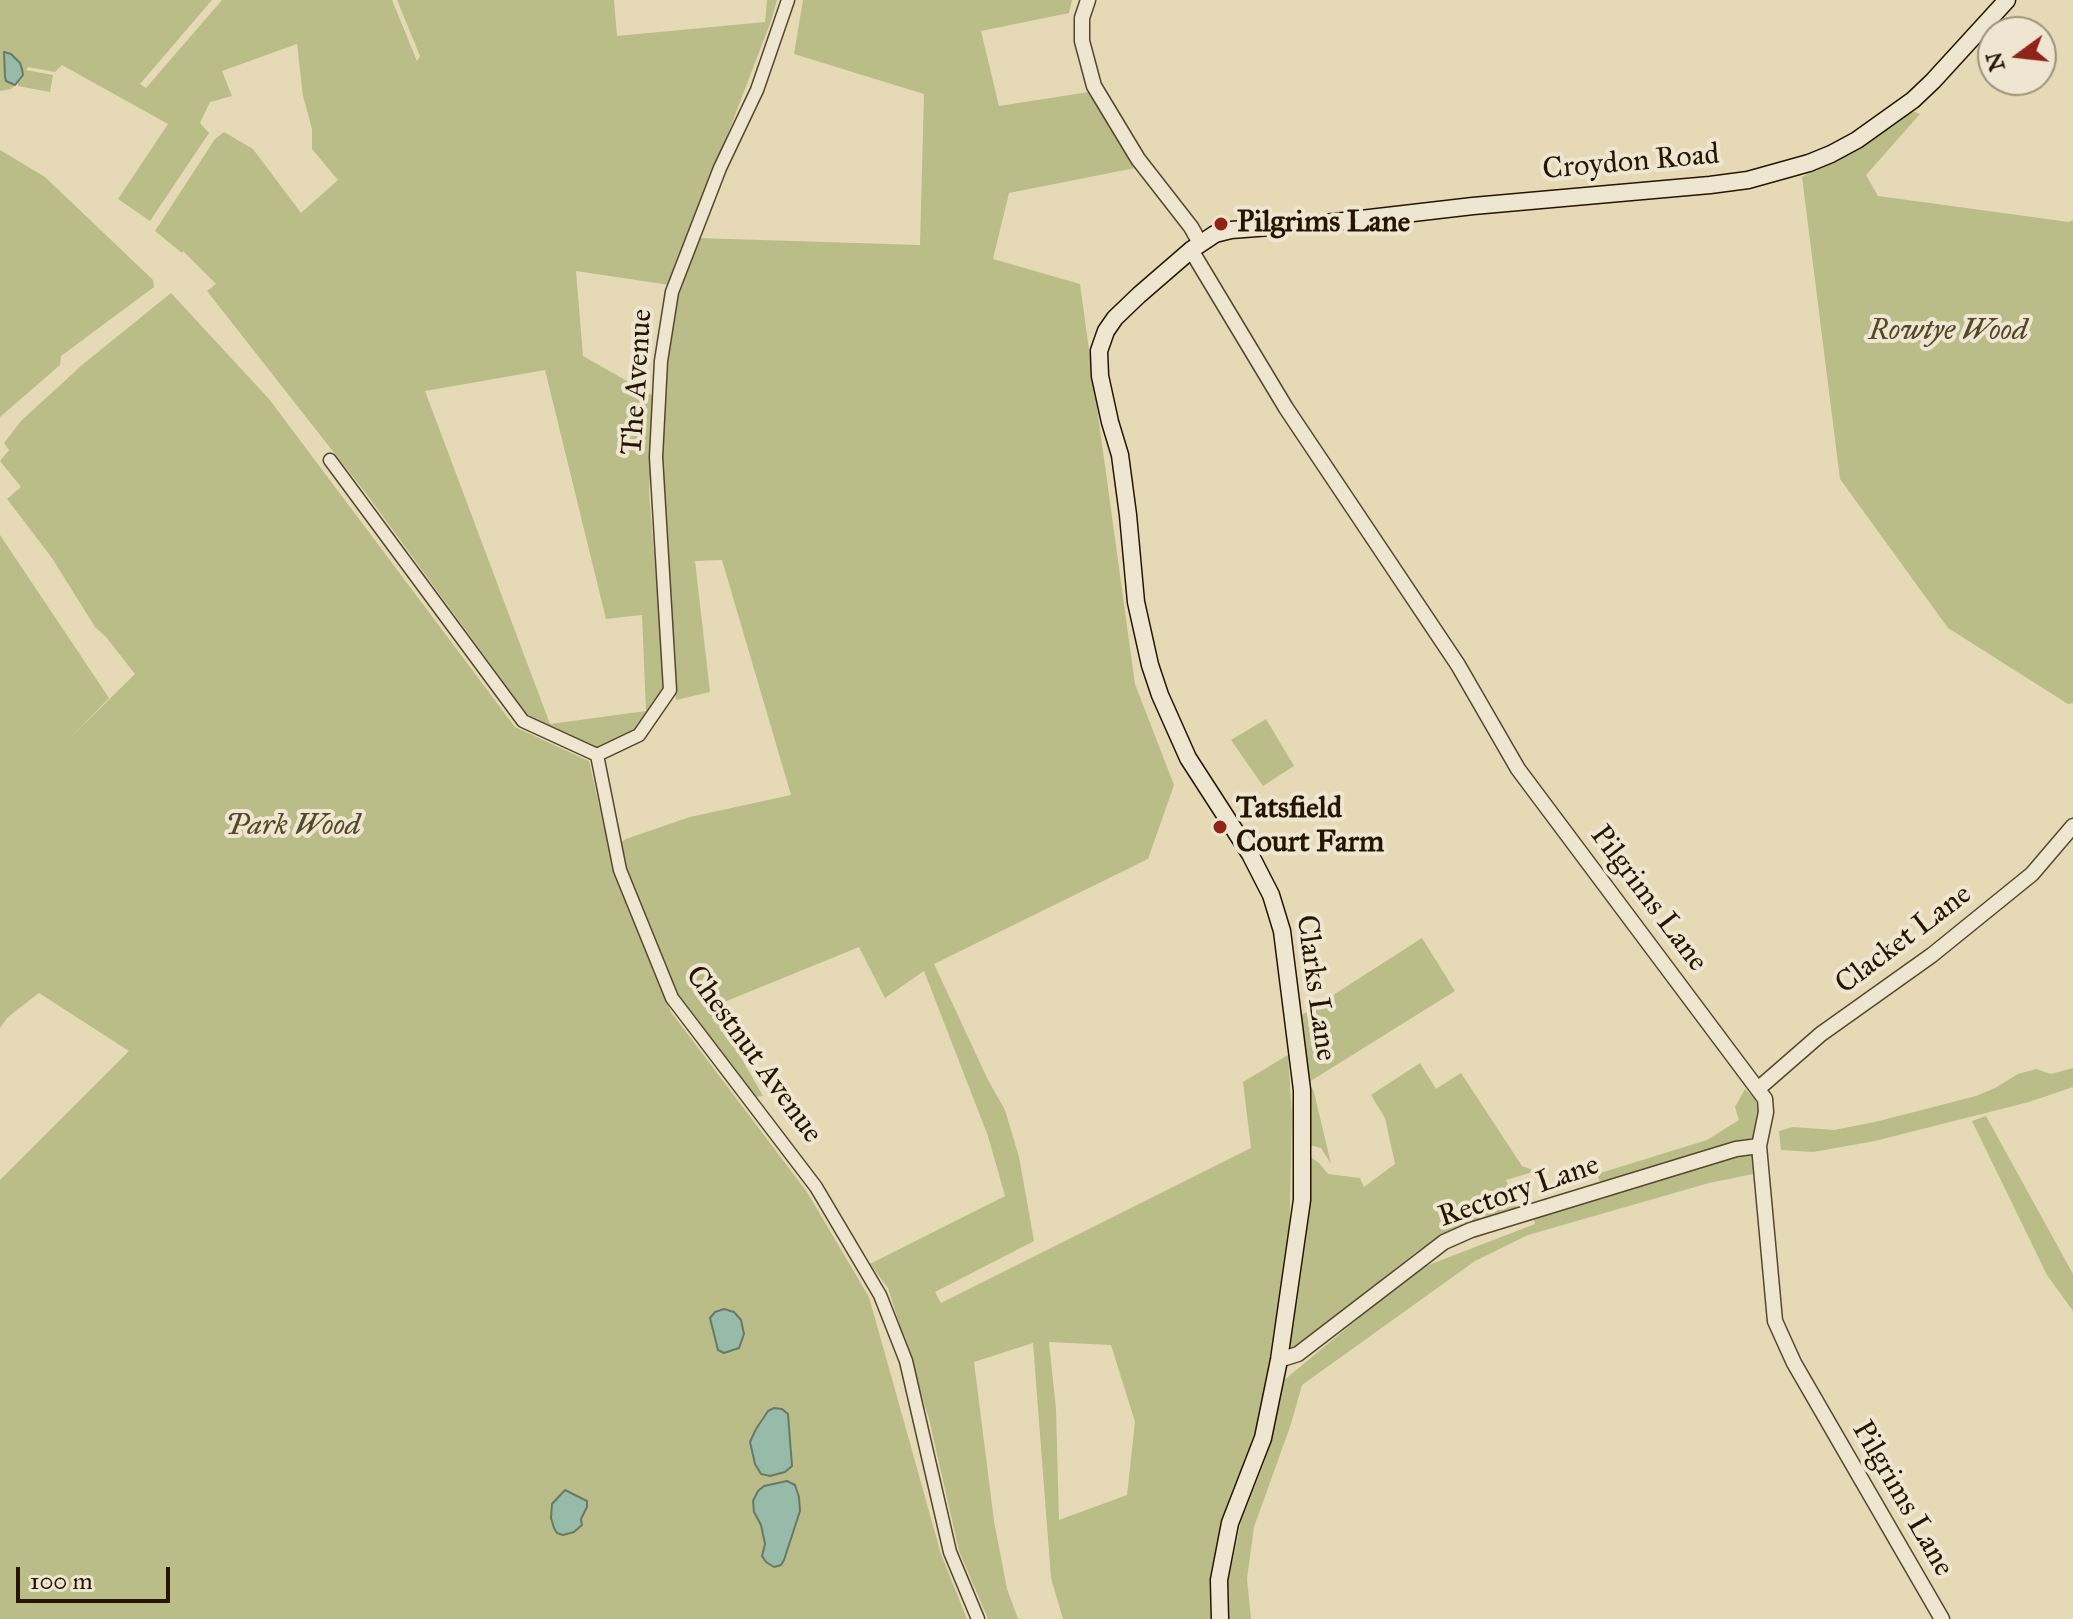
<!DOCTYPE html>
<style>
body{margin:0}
#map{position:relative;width:2073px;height:1619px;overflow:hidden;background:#e5d9b6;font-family:"IM FELL Great Primer",serif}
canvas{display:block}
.north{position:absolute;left:1977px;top:16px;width:80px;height:80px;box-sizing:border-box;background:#eee6d0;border:2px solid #9e937d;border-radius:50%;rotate:255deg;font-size:22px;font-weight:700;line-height:32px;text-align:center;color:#261601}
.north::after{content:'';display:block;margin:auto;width:28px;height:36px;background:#8f2418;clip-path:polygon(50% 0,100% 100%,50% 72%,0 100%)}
.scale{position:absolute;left:16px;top:1567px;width:154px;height:36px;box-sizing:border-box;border:4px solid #261601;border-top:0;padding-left:10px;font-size:24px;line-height:28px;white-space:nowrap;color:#261601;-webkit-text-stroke:6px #eee6d0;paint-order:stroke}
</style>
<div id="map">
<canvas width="2073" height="1619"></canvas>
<div class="north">N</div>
<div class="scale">100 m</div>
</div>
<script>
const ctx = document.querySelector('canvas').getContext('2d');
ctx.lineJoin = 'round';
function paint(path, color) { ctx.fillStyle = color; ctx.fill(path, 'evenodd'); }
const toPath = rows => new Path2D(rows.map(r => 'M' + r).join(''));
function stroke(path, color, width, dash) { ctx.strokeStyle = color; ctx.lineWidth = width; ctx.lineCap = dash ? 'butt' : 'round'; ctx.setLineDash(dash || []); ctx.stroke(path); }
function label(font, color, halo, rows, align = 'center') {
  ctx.font = font + ' "IM FELL Great Primer",serif'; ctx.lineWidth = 8; ctx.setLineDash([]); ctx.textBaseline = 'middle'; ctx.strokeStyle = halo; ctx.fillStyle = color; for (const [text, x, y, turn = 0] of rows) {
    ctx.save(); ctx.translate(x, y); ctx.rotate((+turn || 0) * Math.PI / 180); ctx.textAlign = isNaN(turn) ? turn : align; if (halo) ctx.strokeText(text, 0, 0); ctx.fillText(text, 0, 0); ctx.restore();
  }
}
const green = toPath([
 [0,0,212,0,140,84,146,88,222,0,392,0,417,61,420,56,397,0,614,0,617,36,765,22,767,0,777,0,771,21,670,285,576,271,583,356,655,397,649,492,665,688,637,729,598,749,552,731,527,714,368,496,207,291,216,284,183,251,182,253,155,231,215,139,224,132,253,149,301,213,338,180,312,149,312,129,303,96,297,44,222,71,232,96,210,102,200,123,209,133,150,221,118,199,168,124,62,65,55,72,28,67,26,70,53,75,50,92,18,86,18,83,11,89,0,91],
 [545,370,606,619,642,615,646,711,550,724,425,391],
 [803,0,1072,0,1069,13,981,31,999,106,1089,92,1140,167,1009,193,993,259,1080,284,1135,684,1174,785,1148,859,934,964,988,1080,1005,1110,1019,1157,1034,1241,935,1292,941,1303,1251,1148,1243,1082,1288,1055,1292,1115,1289,1250,1271,1370,1212,1619,1063,1619,1051,1578,1033,1343,974,1362,994,1521,1007,1589,1018,1619,988,1619,959,1551,929,1419,888,1288,870,1264,1005,1196,988,1136,924,971,885,998,859,947,712,1007,763,1096,753,1097,677,995,626,869,621,842,626,839,690,817,791,795,722,560,695,561,710,692,676,700,666,562,660,436,673,299,698,238,920,245,924,94,794,54],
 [1049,1342,1111,1345,1135,1422,1127,1495,1059,1520,1056,1409],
 [1912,111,1920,114,1866,175,1878,196,2069,222,2073,220,2073,703,2068,704,1948,628,1840,479,1802,177,1861,146],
 [0,150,45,177,153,280,154,287,61,356,60,365,0,417],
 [171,293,269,399,515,727,589,761,614,871,671,1012,807,1192,869,1297,941,1554,967,1619,0,1619,0,1180,129,1051,39,993,8,1017,0,1028,0,535,109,698,72,736,135,674,106,637,95,627,52,558,7,499,21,487,0,461,9,450,4,443,21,421,82,365],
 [1266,719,1294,766,1263,786,1231,740],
 [1422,938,1455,991,1309,1082,1314,1092,1331,1164,1321,1148,1309,1145,1299,1017],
 [1420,1063,1436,1089,1461,1073,1522,1166,1536,1171,1506,1180,1517,1210,1455,1230,1432,1242,1416,1252,1331,1321,1286,1352,1293,1293,1308,1215,1310,1168,1309,1156,1319,1163,1328,1174,1360,1178,1364,1187,1395,1164,1385,1118,1371,1095],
 [2073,1068,2073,1087,2029,1102,1875,1141,1813,1152,1781,1150,1779,1131,1793,1127,1834,1130,1875,1122,1976,1096,1995,1088,2018,1074,2036,1069,2051,1074],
 [1745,1089,1755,1099,1760,1114,1755,1140,1601,1184,1597,1174,1707,1140,1739,1120,1735,1107],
 [1986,1116,2073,1274,2073,1311,2047,1275,1972,1121],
 [1753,1153,1753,1174,1709,1183,1528,1235,1475,1261,1302,1385,1291,1424,1254,1527,1247,1579,1251,1619,1229,1619,1228,1582,1241,1521,1264,1463,1277,1414,1283,1381,1418,1269,1535,1224,1533,1217,1728,1157]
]);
const water = toPath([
 [4,52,11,54,20,63,22,69,23,75,15,85,6,81,5,77,4,52],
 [724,1309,734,1312,741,1320,744,1334,739,1348,724,1353,718,1350,710,1318,715,1312,724,1309],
 [774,1408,782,1409,788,1414,792,1466,785,1472,770,1476,761,1474,755,1464,750,1442,756,1429,768,1411,774,1408],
 [787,1481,795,1485,799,1497,800,1511,784,1560,781,1565,774,1567,766,1562,762,1556,765,1544,761,1525,754,1512,753,1501,758,1491,764,1486,787,1481],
 [565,1490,587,1501,587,1507,581,1519,582,1525,574,1532,563,1535,557,1533,554,1528,551,1518,552,1504,565,1490]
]);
const minor = toPath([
 [330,460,523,721,597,755],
 [597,755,620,870,672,998,816,1187,880,1295,906,1361,950,1552,978,1619],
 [597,755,639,735,670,690,656,457,661,361,672,292,720,168,757,90,788,0]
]);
const tertiary = toPath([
 [1088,0,1082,18,1082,41,1094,86,1138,159,1191,227,1200,243],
 [1191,250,1286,408,1458,665,1518,769,1765,1099,1766,1112,1759,1146,1775,1321,1794,1363,1942,1619],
 [1759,1088,1821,1034,1932,955,2032,874,2073,826],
 [1279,1360,1298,1354,1444,1242,1471,1230,1736,1149,1759,1146]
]);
const secondary = toPath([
 [1220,1619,1219,1580,1230,1523,1263,1438,1279,1360,1302,1200,1302,1090,1282,931,1271,895,1250,854,1188,758,1160,695,1150,665,1136,602,1128,515,1120,455,1110,422,1100,376,1099,351,1106,331,1115,318,1139,295,1191,250,1215,234,1231,230,1335,222,1473,206,1710,185,1748,180,1809,163,1831,154,1857,140,1913,100,1933,81,2007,0]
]);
const markers = [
 [1221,224,8,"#8f2418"],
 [1220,827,8,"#8f2418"]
];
const streetNames = [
 ["Croydon Road",1631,163,-5],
 ["The Avenue",638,382,-86],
 ["Pilgrims Lane",1648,899,53],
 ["Clacket Lane",1904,940,-37],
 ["Clarks Lane",1315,988,82],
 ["Chestnut Avenue",753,1055,54],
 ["Rectory Lane",1519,1192,-19],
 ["Pilgrims Lane",1902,1499,60]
];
const poiNames = [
 ["Pilgrims Lane",1237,224],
 ["Tatsfield",1236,810],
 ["Court Farm",1236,844]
];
const parkNames = [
 ["Rowtye Wood",1948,332],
 ["Park Wood",293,827]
];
paint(green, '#bbbd89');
paint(water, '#97bba9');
stroke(water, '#6a7966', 2);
stroke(minor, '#56472e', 15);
stroke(tertiary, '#56472e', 17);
stroke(secondary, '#261601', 19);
stroke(minor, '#eee6d0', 12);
stroke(tertiary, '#eee6d0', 14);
stroke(secondary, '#eee6d0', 16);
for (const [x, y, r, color] of markers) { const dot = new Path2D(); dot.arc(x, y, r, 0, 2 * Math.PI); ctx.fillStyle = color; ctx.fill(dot); stroke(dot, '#eee6d0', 3); }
label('30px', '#261601', '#eee6d0', streetNames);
label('bold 30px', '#261601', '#eee6d0', poiNames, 'left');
label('italic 30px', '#53482a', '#eee6d0', parkNames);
</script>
